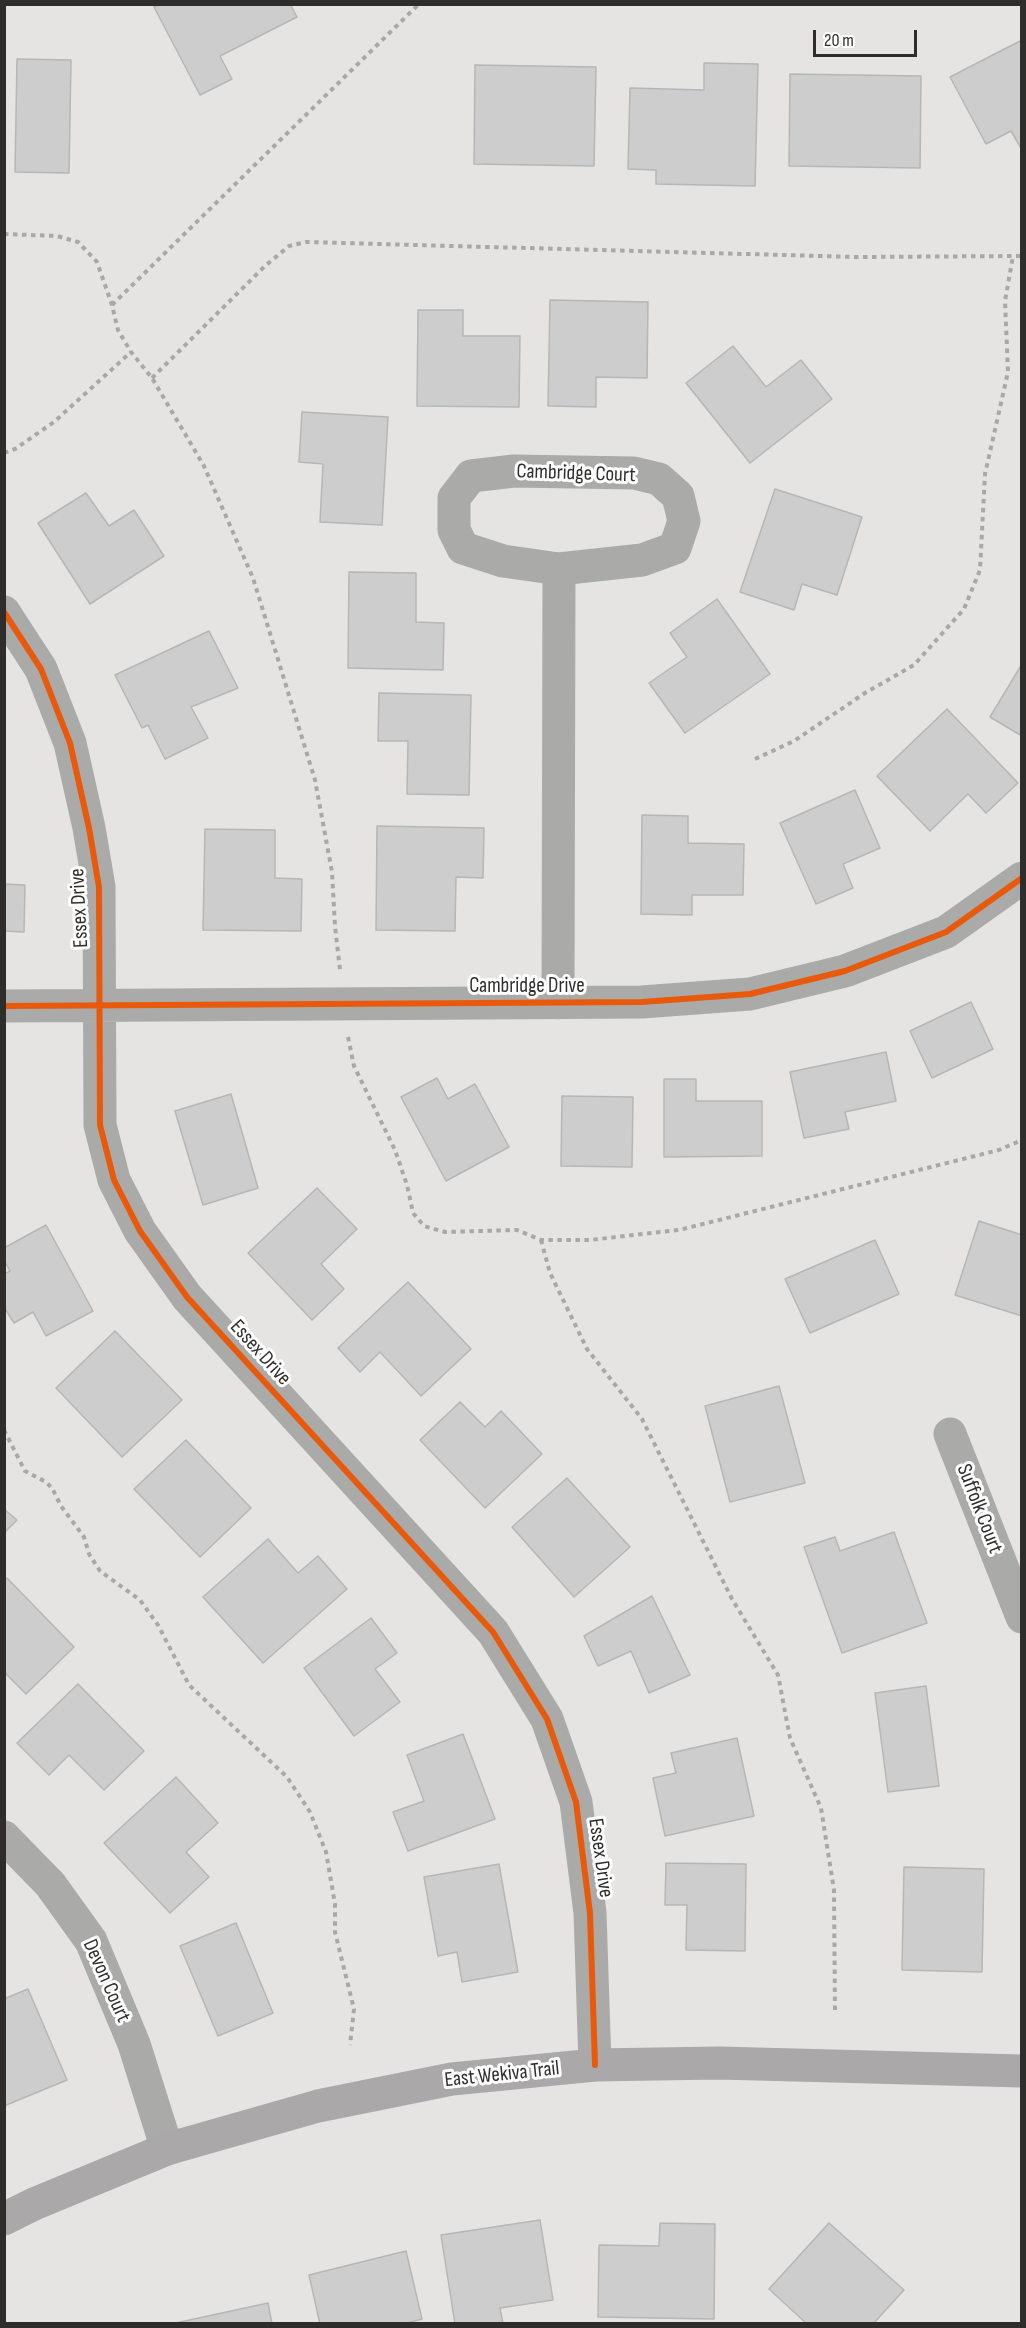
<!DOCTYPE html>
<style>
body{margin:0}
#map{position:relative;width:1026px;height:2328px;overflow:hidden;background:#e5e4e2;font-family:"Sofia Sans Condensed",sans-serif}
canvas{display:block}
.frame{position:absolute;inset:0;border:6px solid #2e2d2c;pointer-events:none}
.scale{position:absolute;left:813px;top:30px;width:104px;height:27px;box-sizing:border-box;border:3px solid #2e2d2c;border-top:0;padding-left:8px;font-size:18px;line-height:21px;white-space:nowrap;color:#2e2d2c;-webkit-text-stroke:4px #fff;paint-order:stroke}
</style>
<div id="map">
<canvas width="1026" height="2328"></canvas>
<div class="frame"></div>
<div class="scale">20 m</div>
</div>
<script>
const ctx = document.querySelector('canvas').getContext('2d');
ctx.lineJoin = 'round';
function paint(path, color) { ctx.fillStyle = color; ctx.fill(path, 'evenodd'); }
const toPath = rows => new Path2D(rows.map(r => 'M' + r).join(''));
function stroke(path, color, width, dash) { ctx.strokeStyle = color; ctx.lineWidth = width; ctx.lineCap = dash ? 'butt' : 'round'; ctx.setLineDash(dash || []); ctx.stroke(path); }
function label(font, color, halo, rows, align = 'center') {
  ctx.font = font + ' "Sofia Sans Condensed",sans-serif'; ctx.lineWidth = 6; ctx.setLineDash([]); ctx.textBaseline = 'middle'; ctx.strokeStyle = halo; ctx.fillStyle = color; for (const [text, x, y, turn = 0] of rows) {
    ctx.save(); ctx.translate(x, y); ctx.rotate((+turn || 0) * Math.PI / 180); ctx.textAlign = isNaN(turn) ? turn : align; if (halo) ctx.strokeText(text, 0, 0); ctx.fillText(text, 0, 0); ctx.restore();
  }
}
const building = toPath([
 [159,4,290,4,297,17,220,56,232,79,200,95,154,7,159,4],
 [1022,40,1022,150,1011,131,986,144,950,77,1022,40],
 [17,59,71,60,69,173,15,172,17,59],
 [704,63,758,64,755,186,656,184,656,170,628,169,630,88,704,90,704,63],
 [475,65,596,67,594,166,474,164,475,65],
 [790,74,921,76,920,168,789,166,790,74],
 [550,300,648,302,647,378,596,377,596,407,548,406,550,300],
 [418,310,463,310,463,336,520,336,519,407,417,406,418,310],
 [733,346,766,387,801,360,832,399,750,463,686,383,733,346],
 [302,412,388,417,382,525,320,522,323,464,299,462,302,412],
 [775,489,862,517,837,595,802,584,794,610,740,592,775,489],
 [86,493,109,526,134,510,164,556,90,604,38,523,86,493],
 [349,572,416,573,416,622,444,623,443,670,348,668,349,572],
 [717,599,770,674,685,733,649,683,687,657,670,633,717,599],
 [209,631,238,688,191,707,208,738,165,759,148,725,142,728,115,675,209,631],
 [1022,664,1022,736,990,717,1022,664],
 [379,693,471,695,469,795,407,794,408,741,378,741,379,693],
 [947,709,1018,783,986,813,968,794,930,831,877,776,947,709],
 [855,790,880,848,843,864,853,888,816,904,780,823,855,790],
 [642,815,688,816,688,843,744,844,743,895,692,895,692,915,641,914,642,815],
 [377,826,484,828,483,878,456,877,455,931,376,930,377,826],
 [205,829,275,830,275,878,302,879,301,931,203,930,205,829],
 [4,884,25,885,24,932,4,931,4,884],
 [971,1002,993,1049,932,1078,910,1031,971,1002],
 [886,1052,896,1101,845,1112,849,1129,804,1138,790,1072,886,1052],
 [437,1078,448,1099,475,1084,509,1147,446,1181,401,1097,437,1078],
 [664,1079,696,1079,696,1101,762,1101,762,1156,664,1157,664,1079],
 [231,1094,258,1188,203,1205,175,1111,231,1094],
 [562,1096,633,1097,632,1167,561,1166,562,1096],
 [317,1188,357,1229,321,1264,344,1289,312,1320,248,1253,317,1188],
 [979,1221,1022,1235,1022,1316,955,1295,979,1221],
 [46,1225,93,1311,46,1336,33,1312,14,1323,4,1307,4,1274,10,1271,4,1260,4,1248,46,1225],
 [875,1240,899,1294,810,1333,785,1279,875,1240],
 [408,1282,471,1349,421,1396,380,1352,360,1372,338,1348,408,1282],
 [115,1331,182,1400,122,1457,56,1388,115,1331],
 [779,1386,805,1483,730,1502,705,1406,779,1386],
 [460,1402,485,1427,501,1411,542,1454,485,1508,420,1440,460,1402],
 [186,1440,251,1508,200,1557,134,1489,186,1440],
 [567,1478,630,1547,574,1597,512,1527,567,1478],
 [4,1509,17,1520,4,1533,4,1509],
 [894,1532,927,1623,842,1653,804,1547,835,1537,840,1551,894,1532],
 [268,1539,298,1573,318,1556,347,1589,263,1663,203,1597,268,1539],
 [7,1578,74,1647,26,1694,4,1672,4,1581,7,1578],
 [652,1596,690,1675,649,1693,631,1651,598,1666,584,1636,652,1596],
 [371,1618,397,1653,375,1669,400,1702,354,1736,304,1668,371,1618],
 [78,1684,144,1751,104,1790,69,1755,49,1775,17,1743,78,1684],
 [926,1686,939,1786,888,1792,875,1693,926,1686],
 [463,1734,495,1819,408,1851,393,1812,424,1801,407,1755,463,1734],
 [737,1738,754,1816,665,1836,653,1778,676,1773,671,1753,737,1738],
 [176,1777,218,1823,186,1852,209,1877,170,1913,104,1843,176,1777],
 [666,1863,746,1864,745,1951,686,1950,687,1905,665,1905,666,1863],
 [499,1864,518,1972,462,1982,457,1952,438,1956,424,1877,499,1864],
 [904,1867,984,1869,982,1972,902,1970,904,1867],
 [236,1923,273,2013,218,2036,180,1946,236,1923],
 [28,1989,67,2080,4,2106,4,1999,28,1989],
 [540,2220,553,2300,500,2308,503,2324,455,2324,441,2235,540,2220],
 [660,2223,715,2224,714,2319,598,2317,599,2245,659,2246,660,2223],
 [829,2223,904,2290,873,2324,807,2324,769,2289,829,2223],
 [406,2251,422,2319,403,2324,320,2324,309,2275,406,2251],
 [268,2303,272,2324,171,2324,268,2303]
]);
const path = toPath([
 [4,234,57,236,78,242,97,262,112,305,118,330,131,352,152,378,204,466,253,578,315,780,332,872,335,926,340,970],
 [112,305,419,4],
 [152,378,265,266,289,246,306,242,856,257,1022,256],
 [4,453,15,449,54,422,131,352],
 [755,759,794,741,865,693,914,665,964,609,980,570,985,474,1008,372,1005,301,1013,256],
 [348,1037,354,1066,395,1150,407,1185,413,1213,424,1226,445,1232,517,1230,541,1240,590,1240,679,1230,999,1150,1022,1140],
 [541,1240,550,1273,587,1349,642,1419,732,1599,778,1675,790,1738,821,1808,834,1890,835,2011],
 [4,1430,25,1471,46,1482,52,1488,61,1506,84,1537,89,1554,100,1571,140,1600,158,1625,189,1685,287,1777,310,1812,326,1852,335,1904,335,1932,354,2009,350,2045]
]);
const street = toPath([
 [4,612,41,669,70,743,89,828,99,887,100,1125,114,1180,140,1231,187,1297,493,1632,547,1719,576,1802,590,1913,595,2065],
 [558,1003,559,569,503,561,463,548,454,530,454,498,471,476,514,471,634,473,659,479,678,496,684,521,675,548,642,560,559,569],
 [4,1006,642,1002,750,994,845,971,946,932,1022,878],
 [950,1434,1022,1617],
 [4,1837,50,1884,91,1941,134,2044,167,2149]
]);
const secondary = toPath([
 [4,2219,34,2204,167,2149,318,2106,452,2079,595,2065,719,2063,1022,2071]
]);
const cycleway = toPath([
 [4,612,41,669,70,743,89,828,99,887,100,1125,114,1180,140,1231,187,1297,493,1632,547,1719,576,1802,590,1913,595,2065],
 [4,1006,642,1002,750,994,845,971,946,932,1022,878]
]);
const streetNames = [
 ["Cambridge Court",576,474,2],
 ["Essex Drive",80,908,-93],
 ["Cambridge Drive",527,987],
 ["Essex Drive",260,1353,48],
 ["Suffolk Court",979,1509,69],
 ["Essex Drive",600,1858,82],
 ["Devon Court",106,1981,66],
 ["East Wekiva Trail",502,2075,-6]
];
paint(building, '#cecdcd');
stroke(building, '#b7b6b5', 1.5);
stroke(path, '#a8a8a6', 4, [4.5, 4.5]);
stroke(street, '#aaaaa9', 33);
stroke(secondary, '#aaa8a8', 33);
stroke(cycleway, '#e8590c', 6);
label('21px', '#2e2d2c', '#fff', streetNames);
</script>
